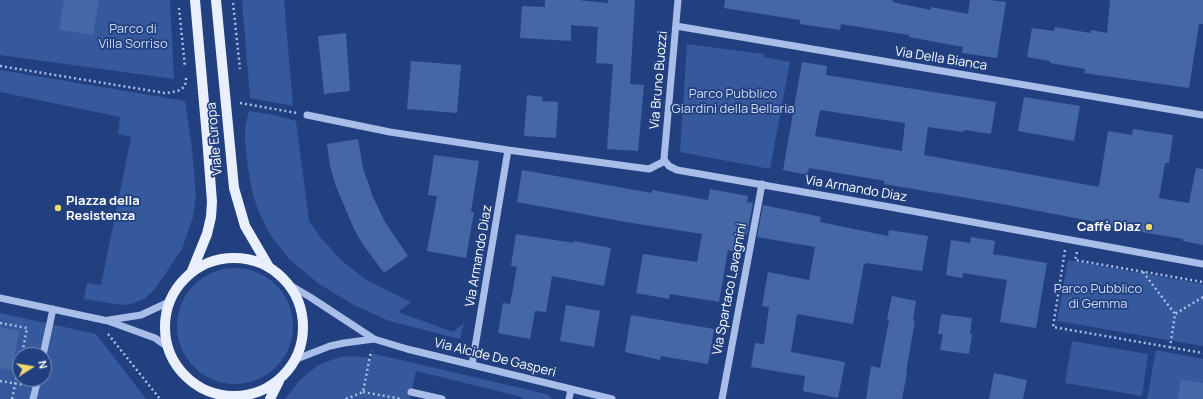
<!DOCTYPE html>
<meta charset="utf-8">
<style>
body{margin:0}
#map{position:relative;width:1203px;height:399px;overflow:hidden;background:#22407f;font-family:Manrope,sans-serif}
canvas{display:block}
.north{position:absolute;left:12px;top:347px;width:40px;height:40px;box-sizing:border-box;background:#22407f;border:1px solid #7a8cb2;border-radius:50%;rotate:78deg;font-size:11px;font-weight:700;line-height:16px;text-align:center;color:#fff}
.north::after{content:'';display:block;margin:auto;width:14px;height:18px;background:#f2da6a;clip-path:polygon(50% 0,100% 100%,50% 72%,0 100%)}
</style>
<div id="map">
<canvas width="1203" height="399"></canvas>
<div class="north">N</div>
</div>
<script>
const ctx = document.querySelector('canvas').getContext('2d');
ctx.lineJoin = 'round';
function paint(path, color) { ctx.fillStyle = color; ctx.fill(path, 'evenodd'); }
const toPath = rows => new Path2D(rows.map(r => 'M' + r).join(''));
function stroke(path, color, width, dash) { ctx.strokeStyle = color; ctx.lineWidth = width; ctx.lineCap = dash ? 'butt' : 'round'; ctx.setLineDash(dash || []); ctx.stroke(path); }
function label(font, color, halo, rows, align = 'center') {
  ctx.font = font + ' Manrope,sans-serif'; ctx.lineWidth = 3.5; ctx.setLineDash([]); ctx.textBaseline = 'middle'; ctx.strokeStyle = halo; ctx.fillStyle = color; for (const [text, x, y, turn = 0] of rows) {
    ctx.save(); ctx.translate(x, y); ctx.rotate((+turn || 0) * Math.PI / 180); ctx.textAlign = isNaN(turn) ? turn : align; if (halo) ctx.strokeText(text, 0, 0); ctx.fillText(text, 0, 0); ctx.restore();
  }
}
const green = toPath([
 [0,0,170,0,174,79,0,55],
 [242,0,284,0,293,106,250,98],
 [687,44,764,54,764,57,790,62,770,169,680,152],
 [0,70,185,101,192,149,196,197,193,217,182,249,155,289,144,299,131,304,121,305,84,299,87,283,101,285,131,137,118,134,120,117,0,92],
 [249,111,274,115,296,121,309,221,320,237,342,261,368,281,411,302,398,312,453,332,464,323,460,339,389,321,354,305,319,284,290,260,271,236,259,212,253,195,248,169,245,141,245,128],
 [1068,260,1203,284,1203,346,1057,321],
 '177 326a58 58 0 1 1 116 0a58 58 0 1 1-116 0Z',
 [0,313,96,334,146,399,0,399],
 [20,355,44,355,44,379,20,379],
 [1072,341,1148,354,1142,396,1065,383],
 [1156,350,1203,359,1203,383,1181,379,1177,399,1147,399],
 [371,353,546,394,553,399,523,399,522,397,416,371,410,399,285,399,300,380,318,365,340,357,352,356,371,358]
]);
const building = toPath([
 [64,0,99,0,93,35,59,30],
 [545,0,578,0,608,3,608,0,635,0,630,84,644,85,638,151,607,149,613,64,596,63,598,27,571,25,571,41,520,38,522,6,545,7],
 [725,0,893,0,892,2,931,10,931,7,968,14,970,0,990,0,1006,2,997,58,962,53,963,47,909,37,909,35,841,24,840,30,800,24,800,20,724,8],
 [1110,0,1203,0,1203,24,1199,24,1189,88,1084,73,1085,69,1050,63,1050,61,1027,57,1032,28,1054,31,1055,27,1090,33,1091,30,1107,33],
 [346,33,350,91,324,94,318,36],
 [411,61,461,65,457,113,407,109],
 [802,62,827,66,826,75,996,102,991,134,964,130,963,132,928,127,924,155,1099,187,1108,131,1132,135,1133,129,1173,135,1169,163,1165,163,1159,198,1189,203,1196,168,1203,169,1203,245,1183,241,1183,239,1101,225,1101,223,1002,204,884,184,885,181,809,168,808,175,783,170],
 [820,110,905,123,902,151,815,136],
 [527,95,543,97,542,101,558,102,556,138,524,136],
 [1024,97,1080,106,1074,141,1018,131],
 [358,139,363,168,373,197,385,222,408,256,384,273,362,243,354,229,335,184,330,166,327,144],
 [434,155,479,161,471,212,474,212,466,258,427,251,437,196,428,195],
 [522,170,652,193,652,190,708,200,710,189,748,196,747,202,753,203,747,235,741,234,738,252,728,250,719,302,670,294,669,299,636,293,643,254,697,262,702,234,626,222,517,202],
 [763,205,821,217,820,222,888,236,889,230,928,236,922,271,866,263,866,264,864,264,853,324,797,314,791,352,845,362,838,398,803,391,805,376,751,367,755,343,764,344,769,307,762,306,768,272,809,280,815,247,757,237],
 [516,234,574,243,574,241,611,248,604,286,552,276,546,312,535,311,530,339,498,333,503,303,510,304,517,267,511,266],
 [971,237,995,241,993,254,1047,263,1036,328,1000,322,1007,280,963,273,962,278,946,275,951,240,970,243],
 [892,296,916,301,913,320,915,321,906,372,907,373,902,399,866,399,871,366,880,368,889,320,887,319],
 [566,305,600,311,594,347,560,341],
 [941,314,972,318,970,334,972,334,969,354,940,350,943,334,938,334],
 [631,315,714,329,708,364,661,356,660,360,625,352],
 [0,327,19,331,12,370,0,368],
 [994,373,1027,380,1023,399,989,399],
 [1181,379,1203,383,1203,399,1177,399]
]);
const path = toPath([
 [233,3,240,69],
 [179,8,185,67],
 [0,66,165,93,173,92,180,90,184,87,186,82,186,76],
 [240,103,297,113],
 [1065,250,1053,327,1203,353],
 [1077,252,1075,260,1203,282],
 [1143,272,1175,314],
 [0,323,27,328,22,355],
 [108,334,160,399],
 [1170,348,1175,314,1203,297],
 [0,381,25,385],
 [363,392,402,399],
 [12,399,20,362],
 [346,399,363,392,371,351]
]);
const minor = toPath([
 [676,26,1203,115],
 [307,115,390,132,508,150,649,169,665,161],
 [665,161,669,166,677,170,890,207,1203,264],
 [665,161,664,159,678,0],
 [288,284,310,297,374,339,407,349,612,399],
 [0,298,108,321,155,338,168,347],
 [109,320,141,315,169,302],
 [43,355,53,309],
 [294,360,330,346,344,343,374,339],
 [472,365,508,150],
 [411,392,442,399],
 [33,399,38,379],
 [569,399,571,389],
 [722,399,762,184]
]);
const major = toPath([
 [216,0,234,188,245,226,269,267],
 '165 327a69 69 0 1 1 138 0a69 69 0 1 1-138 0Z',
 [192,271,207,234,211,217,212,202,207,137,195,0],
 [270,399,279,381]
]);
const markers = [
 [58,208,4,"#f2da6a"],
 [1149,227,4,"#f2da6a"]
];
const parkNames = [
 ["Parco di",133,29],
 ["Villa Sorriso",133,44],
 ["Parco Pubblico",733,94],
 ["Giardini della Bellaria",733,109],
 ["Parco Pubblico",1098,289],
 ["di Gemma",1098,304]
];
const streetNames = [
 ["Via Della Bianca",941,59,9],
 ["Via Bruno Buozzi",659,80,-85],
 ["Viale Europa",215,139,-95],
 ["Via Armando Diaz",856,189,10],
 ["Via Armando Diaz",479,256,-80],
 ["Via Spartaco Lavagnini",730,289,-79],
 ["Via Alcide De Gasperi",495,358,14]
];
const poiNames = [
 ["Piazza della",66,201],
 ["Resistenza",66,216],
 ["Caffè Diaz",1141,227,"right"]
];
paint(green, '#36589d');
paint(building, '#4667a6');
stroke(path, '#a8bde7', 2.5, [2, 3]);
stroke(minor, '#a8bde7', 7);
stroke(major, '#e9effd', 10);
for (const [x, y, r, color] of markers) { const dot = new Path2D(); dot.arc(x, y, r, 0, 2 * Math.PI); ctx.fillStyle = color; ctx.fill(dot); stroke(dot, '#22407f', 1.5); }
label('13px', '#cbdaf5', '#22407f', parkNames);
label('13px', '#fff', '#22407f', streetNames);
label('bold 13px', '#fff', '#22407f', poiNames, 'left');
</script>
